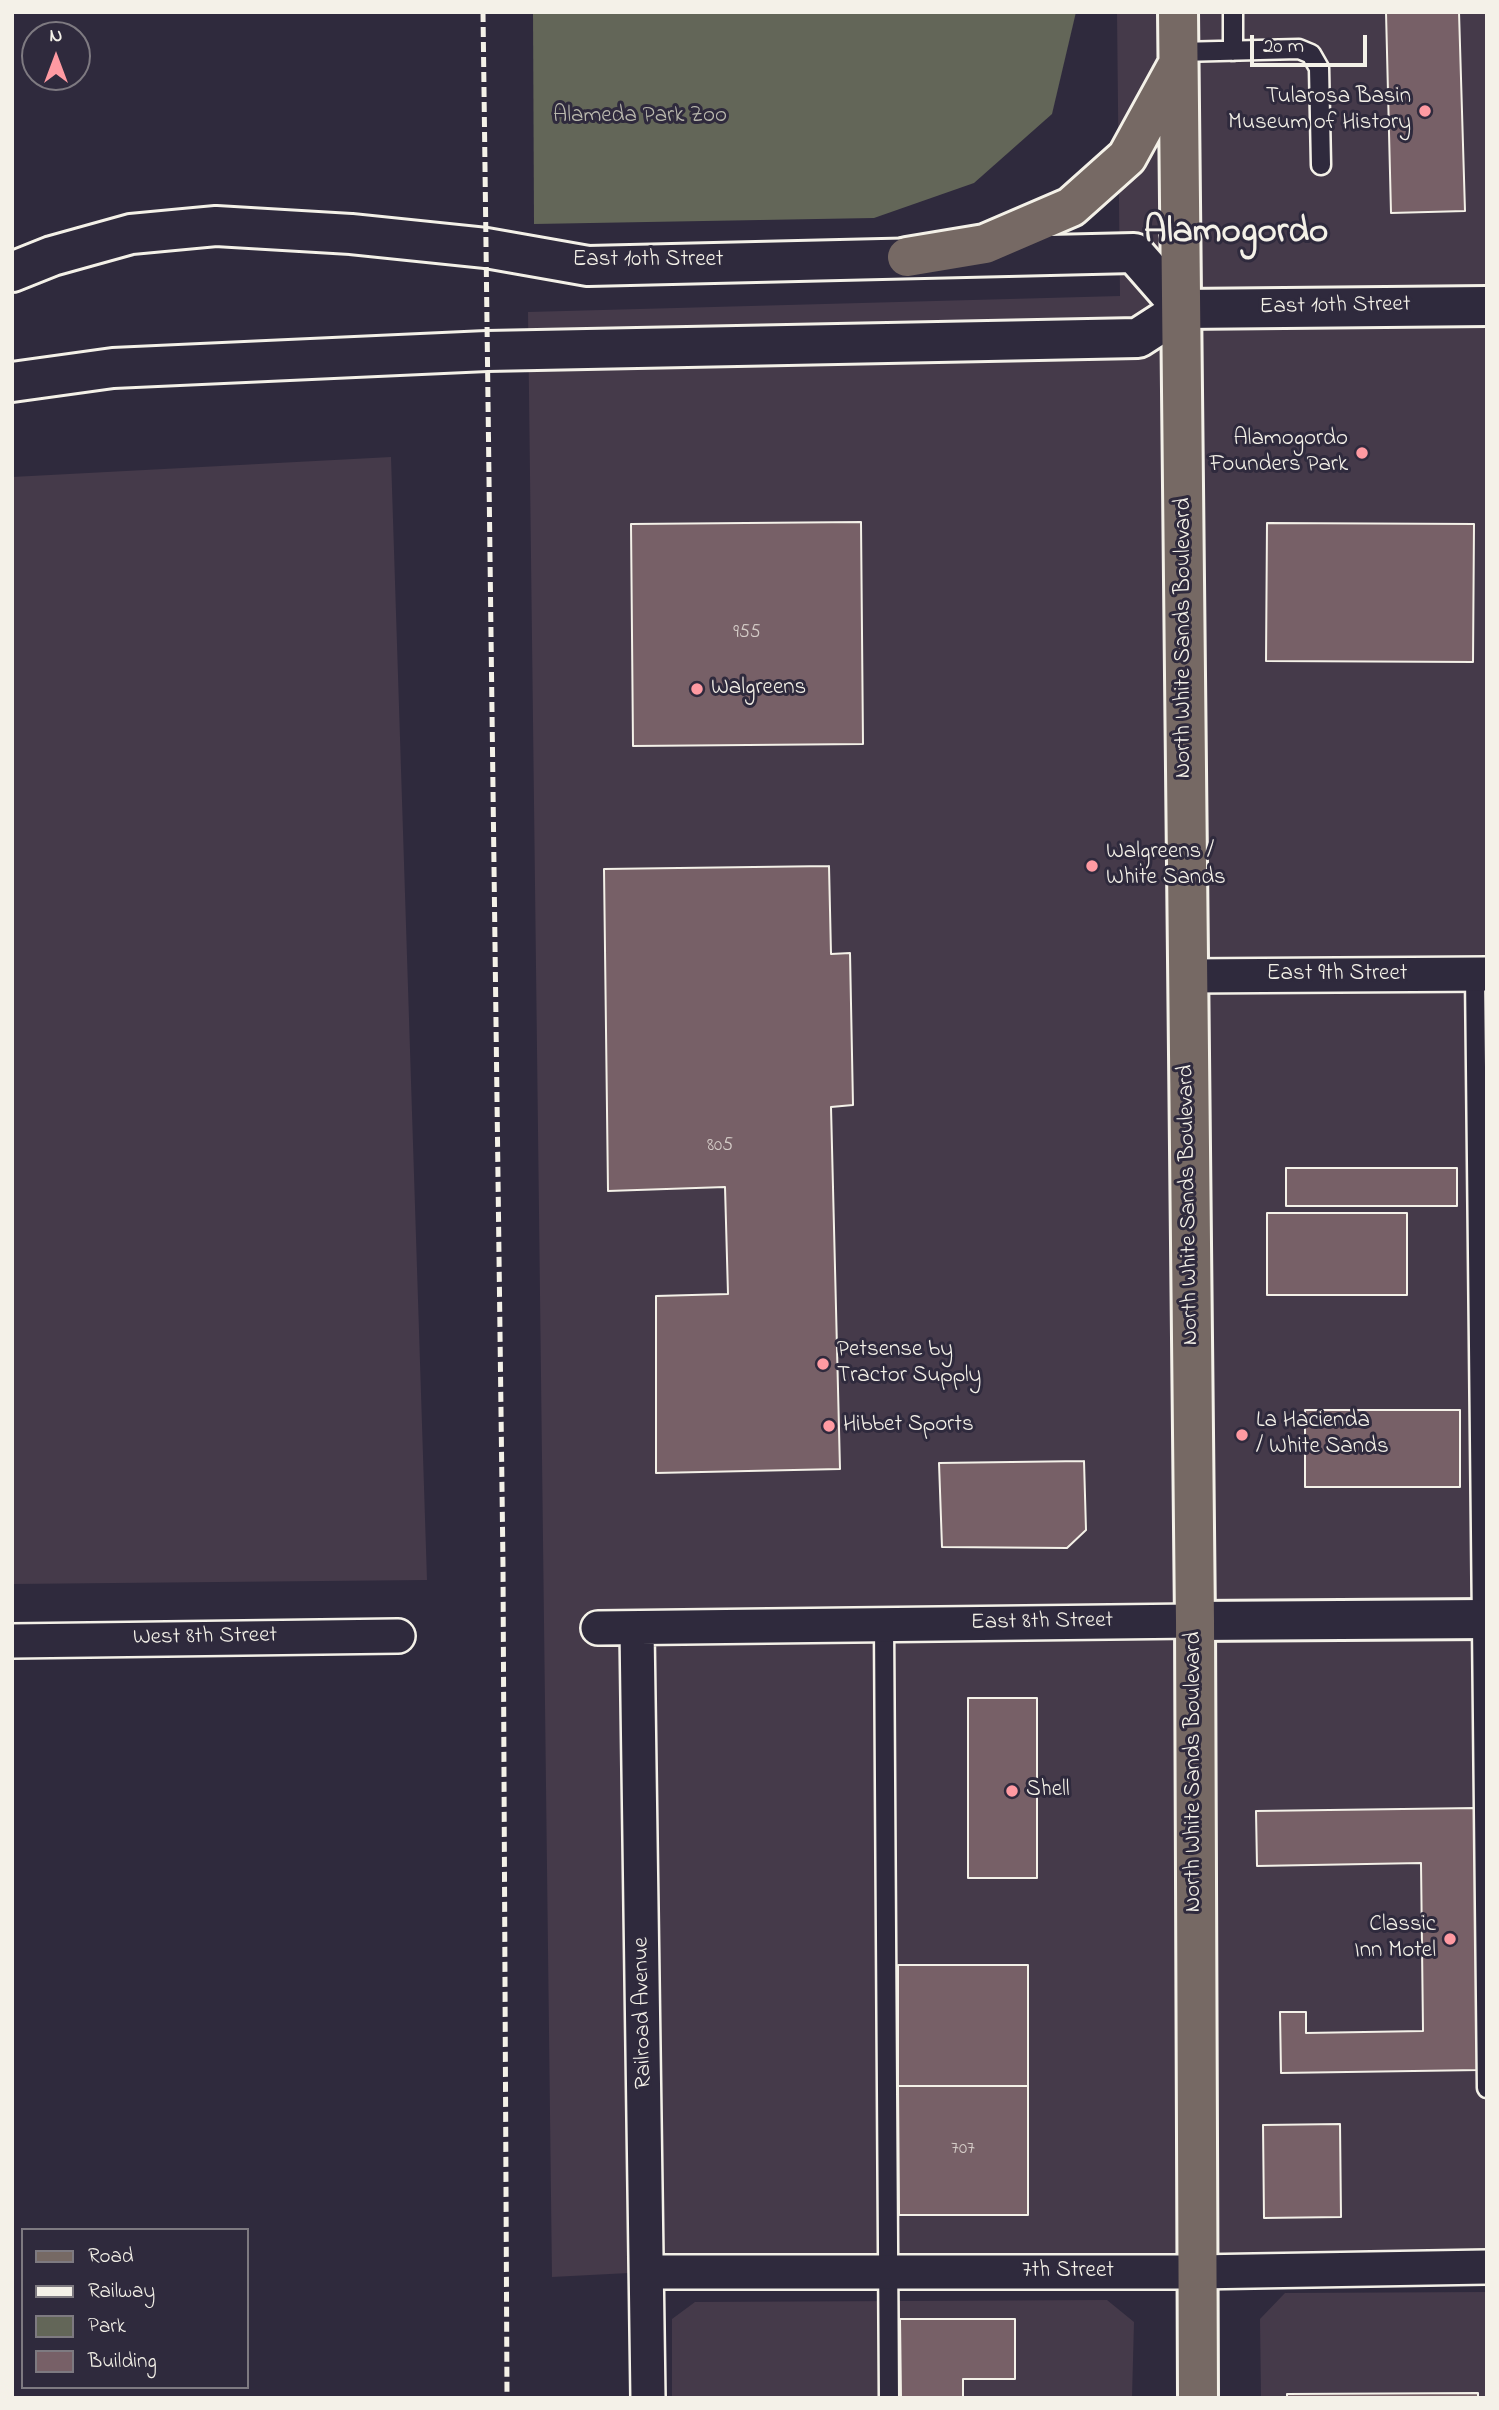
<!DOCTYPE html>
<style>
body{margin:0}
#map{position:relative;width:1499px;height:2410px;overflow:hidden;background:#2f2a3d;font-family:"Indie Flower",sans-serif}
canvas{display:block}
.frame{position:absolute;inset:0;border:14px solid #f4f1e8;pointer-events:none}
.legend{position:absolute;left:21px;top:2228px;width:228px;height:161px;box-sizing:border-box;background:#2f2a3d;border:2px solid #7e7a81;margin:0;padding:9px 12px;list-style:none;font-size:21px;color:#f4f1e8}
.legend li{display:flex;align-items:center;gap:14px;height:35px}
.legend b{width:35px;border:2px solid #7e7a81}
.north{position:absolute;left:21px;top:21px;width:70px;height:70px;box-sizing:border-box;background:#2f2a3d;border:2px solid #7e7a81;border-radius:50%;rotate:0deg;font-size:19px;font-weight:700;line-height:28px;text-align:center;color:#f4f1e8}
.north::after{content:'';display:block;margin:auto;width:24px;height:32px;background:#ff9aa2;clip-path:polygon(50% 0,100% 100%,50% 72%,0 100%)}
.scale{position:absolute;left:1250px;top:35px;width:117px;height:32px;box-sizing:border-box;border:4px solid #f4f1e8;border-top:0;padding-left:9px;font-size:21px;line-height:24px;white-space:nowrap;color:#f4f1e8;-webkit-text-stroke:5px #2f2a3d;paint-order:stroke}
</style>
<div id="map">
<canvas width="1499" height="2410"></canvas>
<div class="frame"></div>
<ul class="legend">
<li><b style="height:9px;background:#766964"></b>Road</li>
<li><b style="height:9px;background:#f4f1e8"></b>Railway</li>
<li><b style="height:19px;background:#636658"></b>Park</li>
<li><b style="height:19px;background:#776067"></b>Building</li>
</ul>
<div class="north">N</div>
<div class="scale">20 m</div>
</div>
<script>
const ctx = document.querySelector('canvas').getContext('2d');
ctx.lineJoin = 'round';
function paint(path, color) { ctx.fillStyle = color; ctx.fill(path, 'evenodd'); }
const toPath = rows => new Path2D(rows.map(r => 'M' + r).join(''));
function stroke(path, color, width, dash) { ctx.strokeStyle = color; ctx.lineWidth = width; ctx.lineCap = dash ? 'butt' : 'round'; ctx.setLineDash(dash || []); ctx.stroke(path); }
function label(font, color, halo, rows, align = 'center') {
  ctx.font = font + ' "Indie Flower",sans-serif'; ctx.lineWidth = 6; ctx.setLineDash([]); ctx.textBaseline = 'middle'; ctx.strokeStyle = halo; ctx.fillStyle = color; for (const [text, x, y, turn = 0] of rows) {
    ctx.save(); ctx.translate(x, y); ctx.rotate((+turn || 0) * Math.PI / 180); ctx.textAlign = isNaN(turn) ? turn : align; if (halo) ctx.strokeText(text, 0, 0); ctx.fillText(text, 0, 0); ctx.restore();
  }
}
const built = toPath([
 [1117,12,1487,12,1487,2267,648,2272,552,2277,528,312,1120,296],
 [391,457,427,1580,12,1584,12,477],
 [1487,2292,1487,2398,1261,2398,1260,2319,1285,2293],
 [1107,2300,1134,2322,1132,2398,672,2398,672,2319,695,2302]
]);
const green = toPath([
 [533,12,1076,12,1052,114,974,183,874,218,534,224]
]);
const building = toPath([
 [1386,12,1459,12,1465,211,1391,213,1386,12],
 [861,522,863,744,633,746,631,524,861,522],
 [1267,523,1474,524,1473,662,1266,661,1267,523],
 [829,866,831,954,850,953,853,1105,831,1107,840,1469,656,1473,656,1296,728,1294,725,1187,608,1191,604,869,829,866],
 [1286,1168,1457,1168,1457,1206,1286,1206,1286,1168],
 [1267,1213,1407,1213,1407,1295,1267,1295,1267,1213],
 [1305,1410,1460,1410,1460,1487,1305,1487,1305,1410],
 [1084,1461,1086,1530,1067,1548,942,1547,939,1463,1084,1461],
 [968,1698,1037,1698,1037,1878,968,1878,968,1698],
 [1476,1808,1480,2070,1281,2073,1280,2012,1306,2012,1306,2033,1423,2031,1421,1863,1257,1866,1256,1811,1476,1808],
 [898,1965,1028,1965,1028,2086,898,2086,898,1965],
 [898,2086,1028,2086,1028,2215,899,2215,898,2086],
 [1340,2124,1341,2217,1264,2218,1263,2125,1340,2124],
 [900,2319,1015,2319,1015,2379,963,2379,963,2398,901,2398,900,2319],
 [1478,2393,1478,2398,1287,2398,1287,2394,1478,2393]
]);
const lane = toPath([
 [1233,12,1233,51],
 [1179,52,1299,49,1311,54,1319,68,1321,165],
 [1475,974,1487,2088],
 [884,1625,889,2398]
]);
const street = toPath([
 [1188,976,1487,974],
 [598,1628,1195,1621],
 [637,1629,648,2398],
 [12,1641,398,1636],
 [648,2272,1196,2272,1487,2267]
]);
const secondary = toPath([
 [12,272,52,256,131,234,216,226,351,234,486,248,588,266,1134,253,1183,309],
 [12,382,113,368,487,351,1138,338,1183,309,1487,306],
 [1195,1621,1487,1619]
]);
const primary = toPath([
 [1178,12,1195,1621,1198,2398],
 [907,257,985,244,1071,207,1127,157,1177,66]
]);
const rail = toPath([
 [483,12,503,1566,507,2398]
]);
const markers = [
 [1425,111,7,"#ff9aa2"],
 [1362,453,7,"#ff9aa2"],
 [697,689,7,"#ff9aa2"],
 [1092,866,7,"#ff9aa2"],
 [823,1364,7,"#ff9aa2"],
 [829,1426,7,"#ff9aa2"],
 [1242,1435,7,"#ff9aa2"],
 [1012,1791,7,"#ff9aa2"],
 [1450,1939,7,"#ff9aa2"]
];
const numberNames = [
 ["955",747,634],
 ["805",720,1147],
 ["707",963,2150]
];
const poiNames = [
 ["Tularosa Basin",1411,98,"right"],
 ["Museum of History",1411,124,"right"],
 ["Alamogordo",1348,440,"right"],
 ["Founders Park",1348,466,"right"],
 ["Walgreens",711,689],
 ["Walgreens /",1106,853],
 ["White Sands",1106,879],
 ["Petsense by",837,1351],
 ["Tractor Supply",837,1377],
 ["La Hacienda",1256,1422],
 ["/ White Sands",1256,1448],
 ["Hibbet Sports",843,1426],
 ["Shell",1026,1791],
 ["Classic",1436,1926,"right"],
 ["Inn Motel",1436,1952,"right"]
];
const parkNames = [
 ["Alameda Park Zoo",640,117]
];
const streetNames = [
 ["East 10th Street",648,261],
 ["East 10th Street",1335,307,-1],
 ["North White Sands Boulevard",1185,638,-90],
 ["East 9th Street",1337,975],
 ["North White Sands Boulevard",1190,1205,-91],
 ["East 8th Street",1042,1623,-1],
 ["West 8th Street",205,1638,-1],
 ["North White Sands Boulevard",1195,1772,-90],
 ["Railroad Avenue",644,2013,-91],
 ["7th Street",1068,2272]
];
const townNames = [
 ["Alamogordo",1236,235]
];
paint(built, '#453a4a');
paint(green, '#636658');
paint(building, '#776067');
stroke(building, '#f4f1e8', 2);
stroke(lane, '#f4f1e8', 23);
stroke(street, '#f4f1e8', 38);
stroke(secondary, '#f4f1e8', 44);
stroke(primary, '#f4f1e8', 44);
stroke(lane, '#2f2a3d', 18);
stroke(street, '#2f2a3d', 33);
stroke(secondary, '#2f2a3d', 38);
stroke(primary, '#766964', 38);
stroke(rail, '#f4f1e8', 5, [10, 5]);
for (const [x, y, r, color] of markers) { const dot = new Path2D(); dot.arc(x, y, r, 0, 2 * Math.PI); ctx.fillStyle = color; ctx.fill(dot); stroke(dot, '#2f2a3d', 2.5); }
label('19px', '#d5cdc8', null, numberNames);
label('23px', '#f4f1e8', '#2f2a3d', poiNames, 'left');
label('23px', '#bab9ae', '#2f2a3d', parkNames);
label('23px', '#f4f1e8', '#2f2a3d', streetNames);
label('bold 37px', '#f4f1e8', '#2f2a3d', townNames);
</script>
